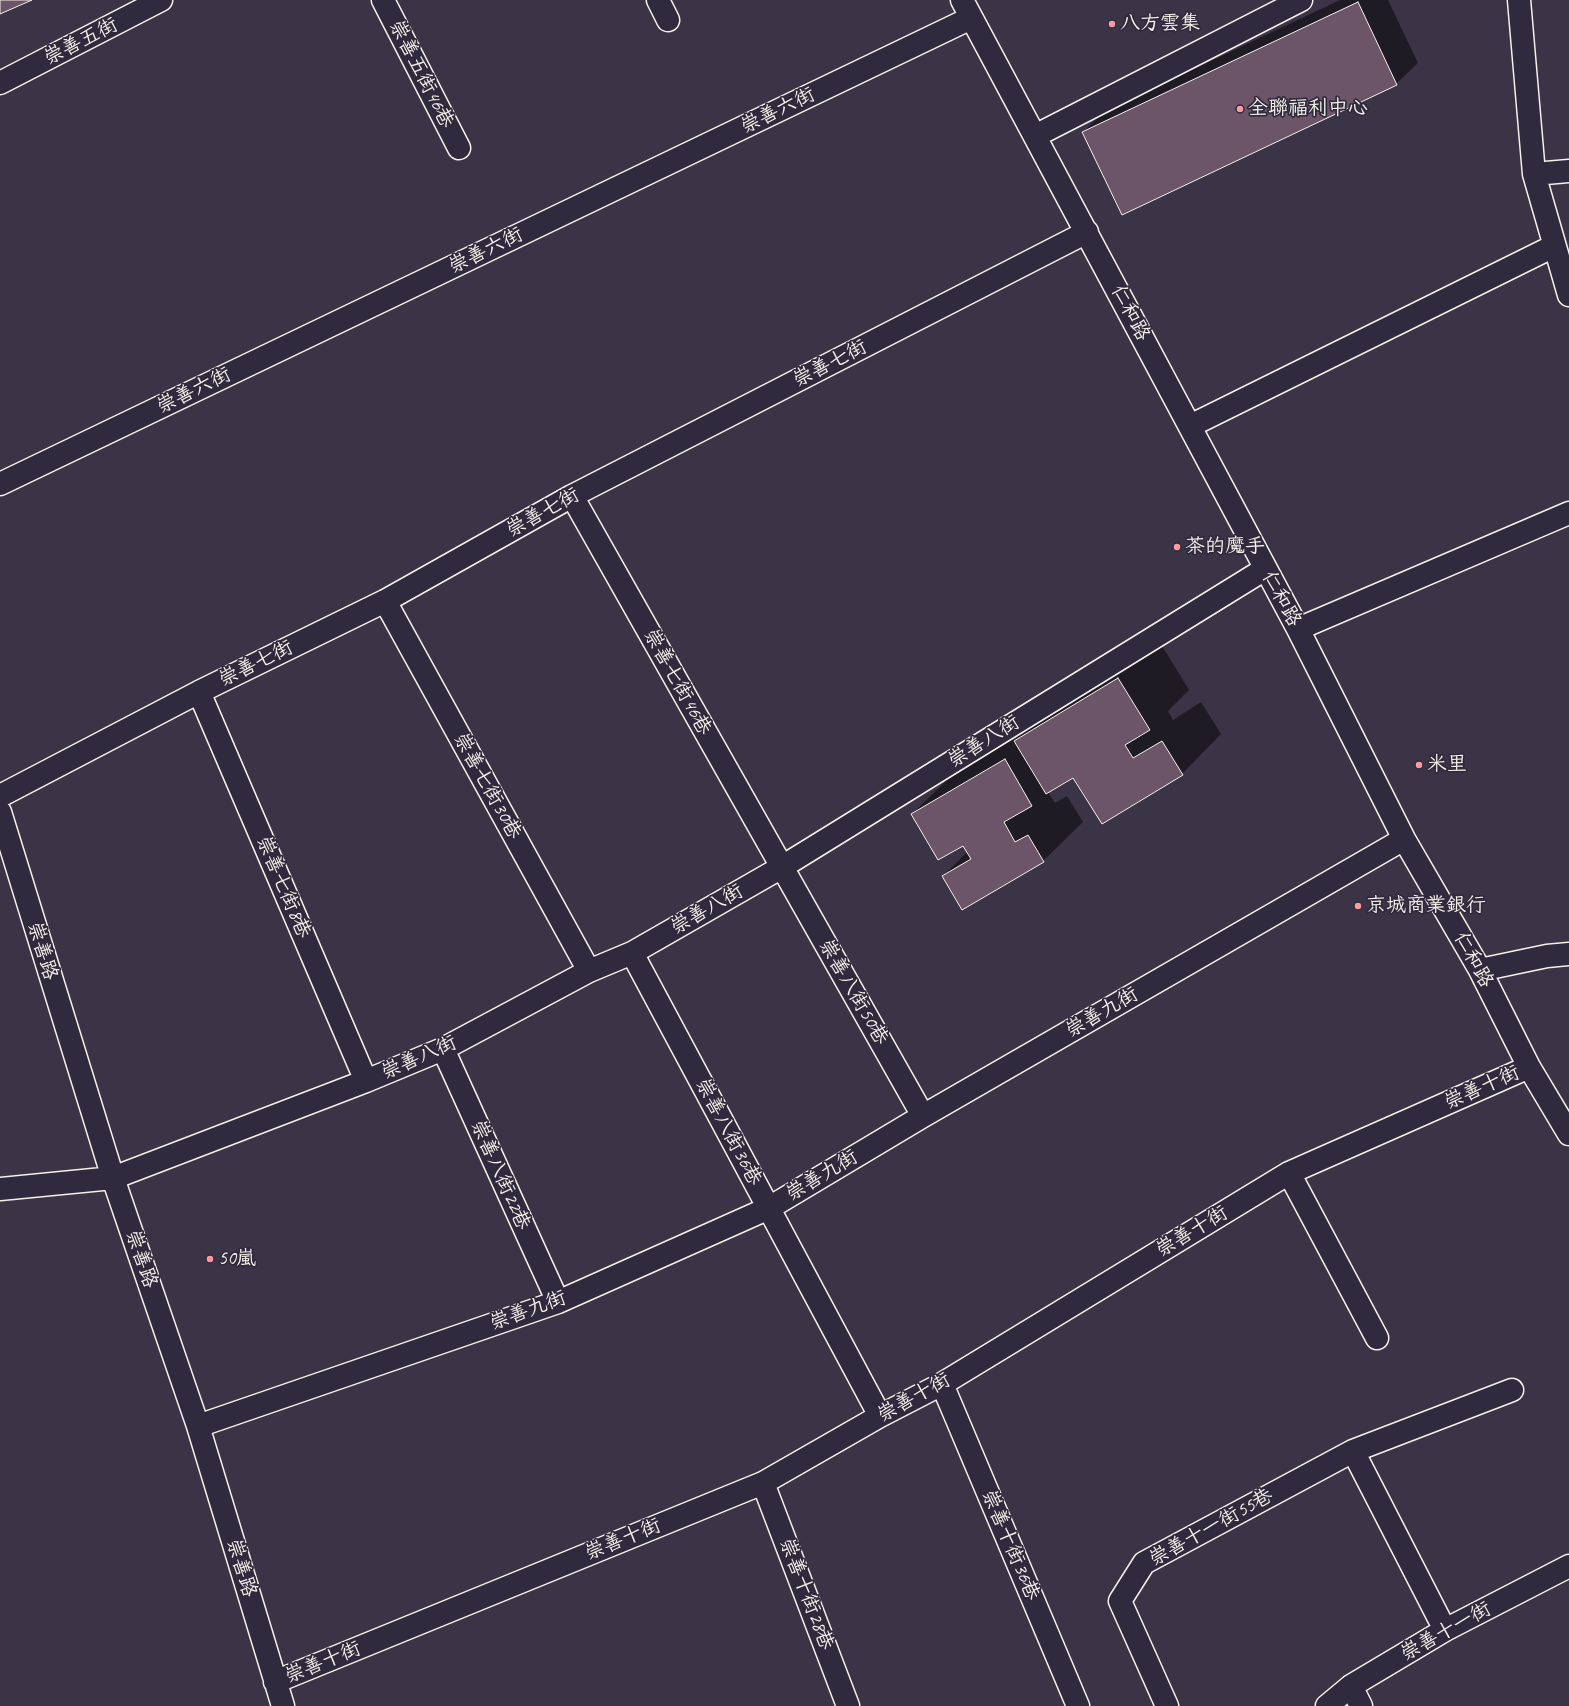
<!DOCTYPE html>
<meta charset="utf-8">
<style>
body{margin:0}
canvas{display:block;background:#3b3346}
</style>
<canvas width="1569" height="1706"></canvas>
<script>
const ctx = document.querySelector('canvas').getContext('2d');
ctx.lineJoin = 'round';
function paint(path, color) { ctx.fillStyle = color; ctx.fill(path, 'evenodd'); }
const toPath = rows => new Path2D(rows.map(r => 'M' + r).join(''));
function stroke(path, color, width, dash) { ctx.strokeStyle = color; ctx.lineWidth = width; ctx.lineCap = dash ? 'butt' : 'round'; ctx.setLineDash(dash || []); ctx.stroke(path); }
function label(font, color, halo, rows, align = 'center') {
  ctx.font = font + ' Caveat,"LXGW WenKai TC",sans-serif'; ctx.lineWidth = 3.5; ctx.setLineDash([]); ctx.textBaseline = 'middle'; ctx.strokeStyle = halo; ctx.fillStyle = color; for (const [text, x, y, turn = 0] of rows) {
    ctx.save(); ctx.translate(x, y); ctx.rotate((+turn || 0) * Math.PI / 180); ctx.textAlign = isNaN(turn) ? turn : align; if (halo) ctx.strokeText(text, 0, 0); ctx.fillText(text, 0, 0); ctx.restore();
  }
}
const shadow = toPath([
 [1340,0,1388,0,1418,63,1396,84,1083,132,1105,111],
 [1158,639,1189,690,1168,711,1173,720,1201,702,1221,734,1182,774,1074,776,1048,792,1055,803,1067,796,1083,822,1043,861,943,876,968,851,964,844,912,814,952,775,1024,733,1055,702]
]);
const building = toPath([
 [0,0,32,0,0,14,0,0],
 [1358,2,1397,85,1122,215,1082,132,1358,2],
 [1118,678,1150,730,1125,745,1133,758,1162,741,1183,775,1102,824,1073,778,1046,794,1014,741,1118,678],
 [1005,759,1032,806,1004,822,1015,842,1028,835,1044,862,962,910,942,876,971,859,963,846,938,860,911,814,1005,759]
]);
const minor = toPath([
 [383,0,459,148],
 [658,0,668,20],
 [962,0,1298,629,1404,839,1480,970,1529,1067,1569,1134],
 [1519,0,1534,174,1569,295],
 [0,83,161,0],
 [1035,136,1301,0],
 [1534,174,1569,171],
 [1190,426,1554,246],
 [0,484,971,18],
 [572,496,923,1116],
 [385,601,589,971],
 [1298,629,1569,513],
 [199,692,366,1081],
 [0,796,199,692,385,601,572,496,1087,232],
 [0,812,113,1178,198,1426,283,1706],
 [632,953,880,1416],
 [1480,970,1547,956,1569,954],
 [443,1049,558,1302],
 [1289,1173,1377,1338],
 [0,1189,113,1178,366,1081,443,1049,589,971,632,953,782,867,1265,569],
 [942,1384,1078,1706],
 [198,1426,558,1302,769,1208,923,1116,1404,839],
 [1353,1451,1445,1630],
 [763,1483,848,1706],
 [275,1682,763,1483,880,1416,942,1384,1289,1173,1529,1067],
 [1351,1686,1361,1706],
 [1167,1706,1120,1601,1144,1563,1353,1451,1512,1390],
 [1327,1706,1351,1686,1445,1630,1569,1566]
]);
const markers = [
 [1112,24,4,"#ff9aa2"],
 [1240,109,4,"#ff9aa2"],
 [1177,547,4,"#ff9aa2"],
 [1419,765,4,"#ff9aa2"],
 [1358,906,4,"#ff9aa2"],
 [210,1259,4,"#ff9aa2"]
];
const poiNames = [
 ["八方雲集",1120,24],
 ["全聯福利中心",1248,109],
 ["茶的魔手",1185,547],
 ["米里",1427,765],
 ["京城商業銀行",1366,906],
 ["50嵐",218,1259]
];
const streetNames = [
 ["崇善五街",81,42,-27],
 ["崇善五街46巷",421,74,63],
 ["崇善六街",778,111,-26],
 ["崇善六街",486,251,-26],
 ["仁和路",1130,313,62],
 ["崇善七街",830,364,-27],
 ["崇善六街",194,391,-26],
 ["崇善七街",543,513,-29],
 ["仁和路",1281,599,61],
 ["崇善七街",256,664,-26],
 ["崇善七街46巷",677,682,61],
 ["崇善八街",984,742,-32],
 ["崇善七街30巷",487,786,61],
 ["崇善七街8巷",283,887,67],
 ["崇善八街",707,910,-30],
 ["崇善路",42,951,73],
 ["仁和路",1473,960,61],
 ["崇善八街50巷",853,992,60],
 ["崇善九街",1102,1013,-30],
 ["崇善八街",419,1058,-24],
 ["崇善十街",1482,1088,-24],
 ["崇善八街36巷",728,1132,62],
 ["崇善八街22巷",500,1175,66],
 ["崇善九街",822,1176,-31],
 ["崇善十街",1192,1232,-31],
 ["崇善路",141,1259,71],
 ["崇善九街",528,1311,-20],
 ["崇善十街",914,1398,-29],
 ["崇善十一街55巷",1211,1528,-29],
 ["崇善十街",623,1540,-22],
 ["崇善十街36巷",1010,1545,67],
 ["崇善路",241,1568,73],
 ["崇善十街28巷",806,1594,69],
 ["崇善十一街",1446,1632,-29],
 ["崇善十街",323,1663,-22]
];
paint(shadow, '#0007');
paint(building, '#6c5569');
stroke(building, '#f4f1e8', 1);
stroke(minor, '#f4f1e8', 25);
stroke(minor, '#2f2a3d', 22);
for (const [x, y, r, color] of markers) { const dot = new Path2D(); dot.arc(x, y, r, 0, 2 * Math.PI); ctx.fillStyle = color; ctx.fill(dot); stroke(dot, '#2f2a3d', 1.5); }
label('20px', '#f4f1e8', '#2f2a3d', poiNames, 'left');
label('20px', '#f4f1e8', '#2f2a3d', streetNames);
</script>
